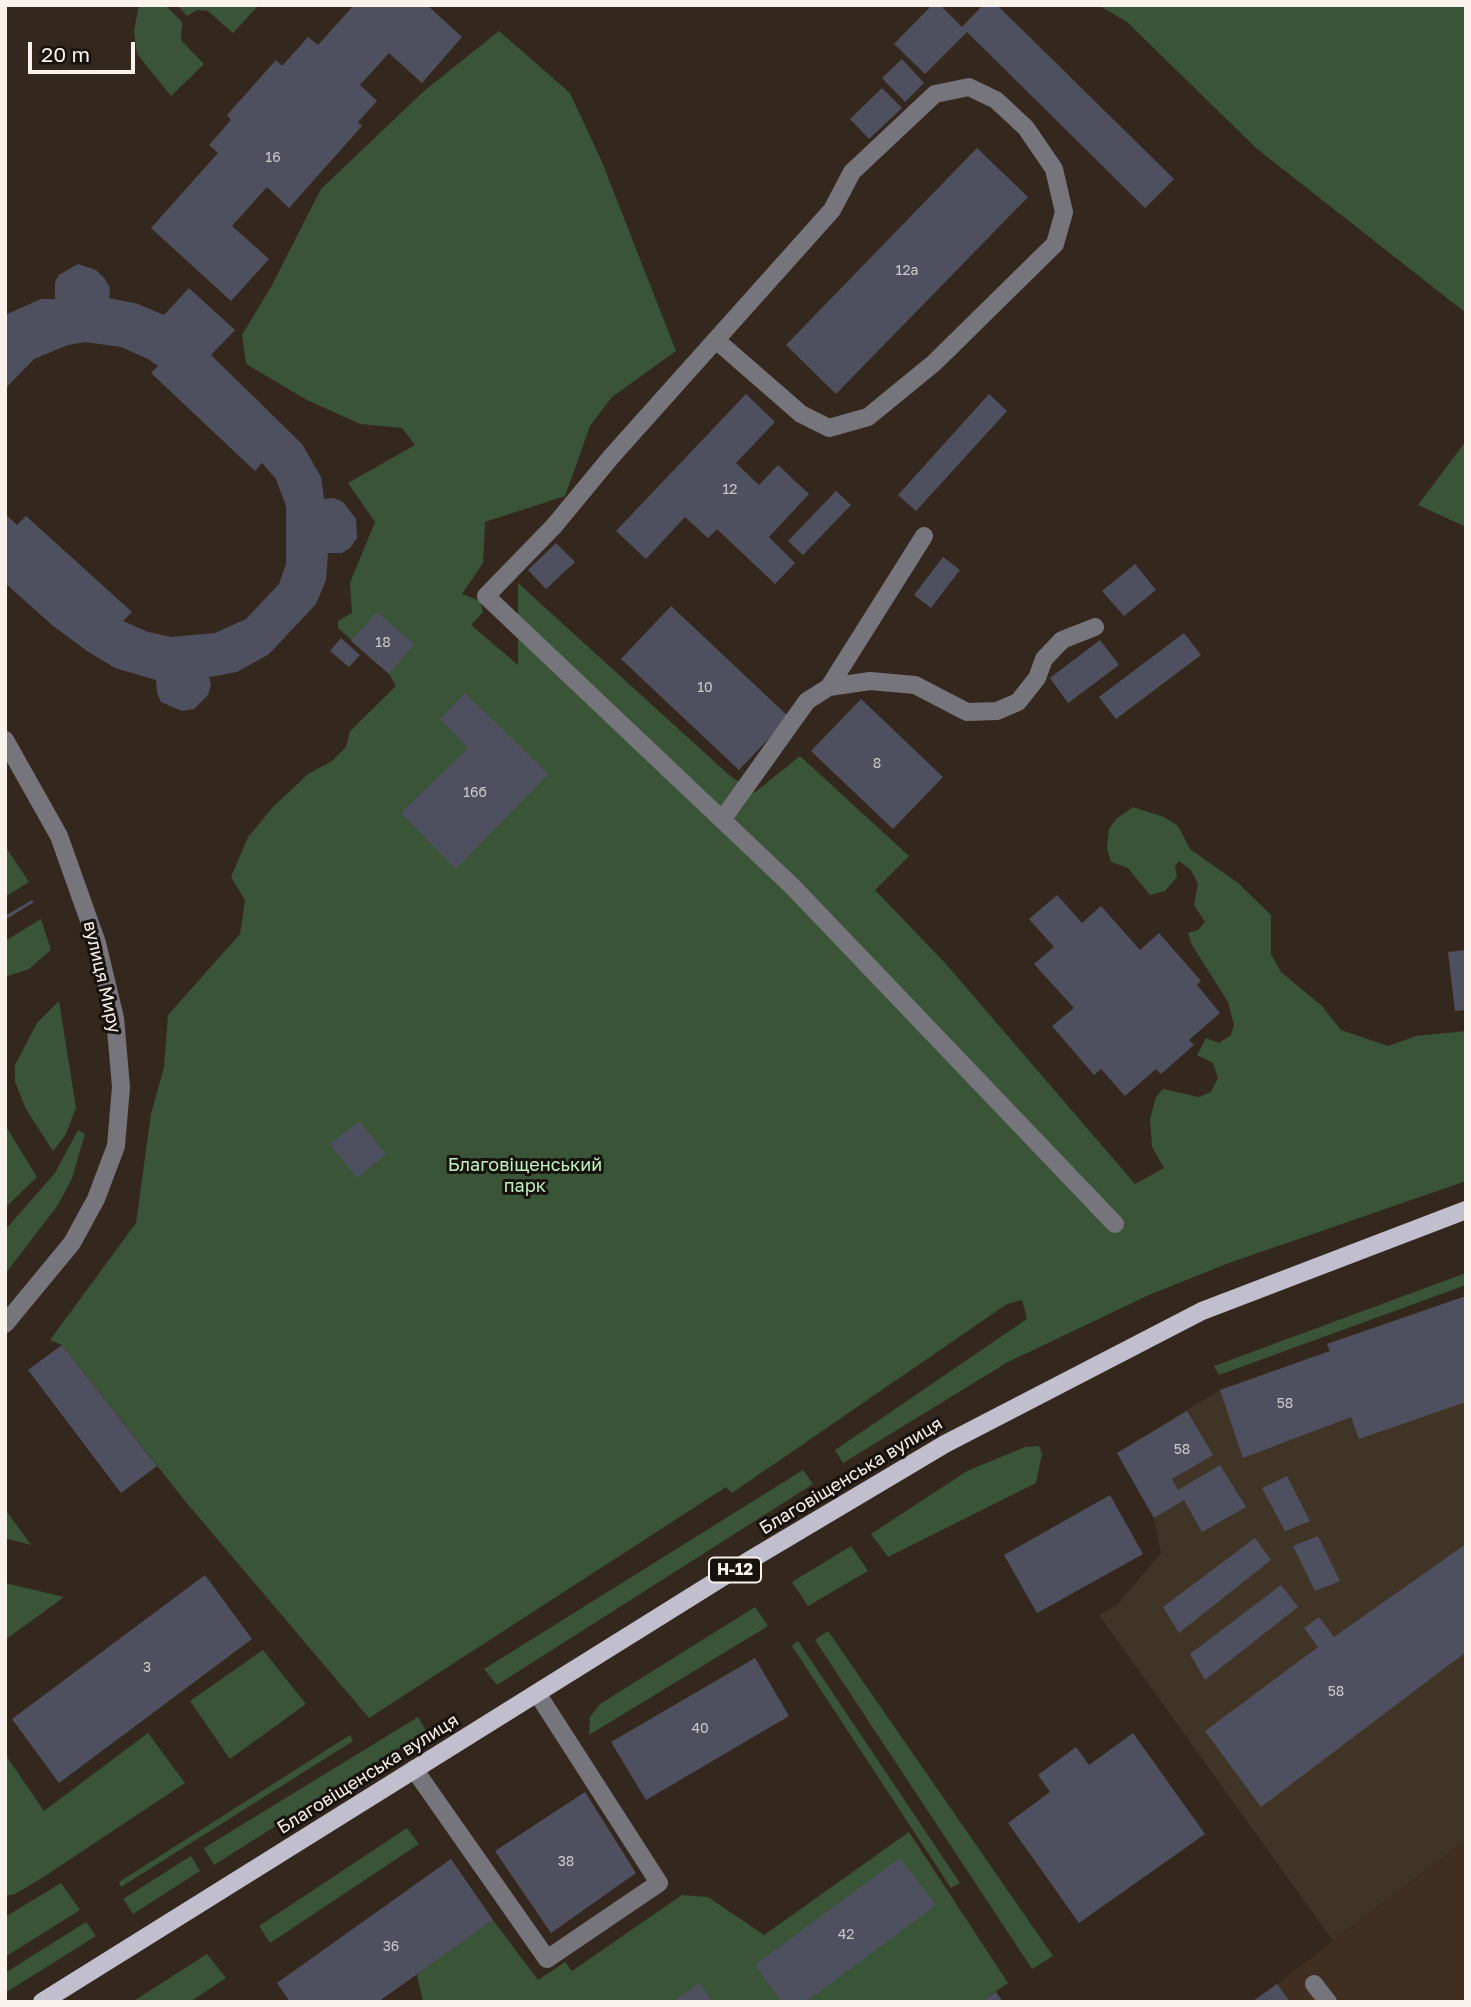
<!DOCTYPE html>
<meta charset="utf-8">
<style>
body{margin:0}
#map{position:relative;width:1471px;height:2007px;overflow:hidden;background:#34281e;font-family:"Golos Text",sans-serif}
canvas{display:block}
.frame{position:absolute;inset:0;border:7px solid #f9f1eb;pointer-events:none}
.scale{position:absolute;left:28px;top:42px;width:107px;height:32px;box-sizing:border-box;border:4px solid #f9f1eb;border-top:0;padding-left:9px;font-size:21px;line-height:24px;white-space:nowrap;color:#f9f1eb;-webkit-text-stroke:5px #17120e;paint-order:stroke}
</style>
<div id="map">
<canvas width="1471" height="2007"></canvas>
<div class="frame"></div>
<div class="scale">20 m</div>
</div>
<script>
const ctx = document.querySelector('canvas').getContext('2d');
ctx.lineJoin = 'round';
function paint(path, color) { ctx.fillStyle = color; ctx.fill(path, 'evenodd'); }
const toPath = rows => new Path2D(rows.map(r => 'M' + r).join(''));
function stroke(path, color, width, dash) { ctx.strokeStyle = color; ctx.lineWidth = width; ctx.lineCap = dash ? 'butt' : 'round'; ctx.setLineDash(dash || []); ctx.stroke(path); }
function label(font, color, halo, rows, align = 'center') {
  ctx.font = font + ' "Golos Text",sans-serif'; ctx.lineWidth = 6; ctx.setLineDash([]); ctx.textBaseline = 'middle'; ctx.strokeStyle = halo; ctx.fillStyle = color; for (const [text, x, y, turn = 0] of rows) {
    ctx.save(); ctx.translate(x, y); ctx.rotate((+turn || 0) * Math.PI / 180); ctx.textAlign = isNaN(turn) ? turn : align; if (halo) ctx.strokeText(text, 0, 0); ctx.fillText(text, 0, 0); ctx.restore();
  }
}
const commercial = toPath([
 [1466,1296,1466,1840,1333,1941,1099,1615,1117,1605,1161,1553,1154,1518,1117,1453,1220,1390,1329,1351,1327,1344]
]);
const built = toPath([
 [1466,1840,1466,2002,1252,2002,1277,1984]
]);
const green = toPath([
 [139,5,165,5,182,22,181,40,204,64,171,96,137,54,134,31],
 [177,5,259,5,233,33,208,11,197,10,187,16],
 [1098,5,1466,5,1466,313,1256,148,1127,22],
 [499,31,570,93,602,162,676,351,612,397,590,426,565,496,485,522,483,563,462,594,480,601,483,612,471,625,518,665,518,583,728,774,754,793,800,756,909,856,875,890,946,964,1135,1184,1164,1168,1152,1147,1150,1119,1156,1097,1163,1089,1199,1097,1211,1092,1218,1078,1213,1063,1197,1055,1206,1038,1219,1043,1231,1035,1234,1025,1228,1002,1192,945,1188,933,1198,930,1205,922,1194,905,1198,884,1191,870,1179,861,1175,866,1177,877,1165,891,1150,895,1128,868,1111,862,1107,848,1109,829,1116,819,1133,807,1164,817,1178,826,1190,849,1238,883,1271,915,1271,954,1281,972,1322,1006,1341,1030,1388,1046,1416,1036,1466,1031,1466,1181,1229,1263,1149,1295,1008,1362,843,1463,835,1450,1027,1319,1022,1300,1007,1304,732,1493,726,1487,369,1718,185,1501,62,1345,50,1340,136,1223,151,1114,164,1067,168,1015,240,934,245,900,231,877,248,837,273,807,308,774,332,761,346,747,350,731,396,686,389,674,338,628,338,621,352,613,350,583,375,522,348,483,415,445,402,428,360,424,307,400,246,364,242,335,271,287,321,189,424,91],
 [1466,441,1466,527,1418,505],
 [7,849,29,882,5,897,5,851],
 [41,919,51,950,29,969,5,977,5,941],
 [59,1001,76,1108,66,1134,53,1151,26,1109,15,1082,15,1065,37,1023],
 [5,1125,37,1177,5,1208],
 [78,1130,85,1134,72,1178,58,1205,5,1274,5,1230,55,1173],
 [1466,1273,1466,1285,1219,1375,1214,1366],
 [1039,1446,1042,1454,1036,1483,888,1557,871,1534,967,1471,1025,1447],
 [803,1470,813,1484,497,1685,484,1669],
 [5,1509,31,1545,5,1538],
 [851,1546,868,1571,808,1606,792,1582],
 [5,1583,64,1597,5,1640],
 [755,1607,768,1626,589,1735,590,1717,600,1704],
 [828,1631,1053,1956,1032,1969,815,1640],
 [798,1641,960,1883,951,1888,792,1646],
 [263,1650,306,1704,230,1759,190,1701],
 [418,1717,426,1731,214,1865,204,1848],
 [148,1733,185,1783,42,1878,15,1894,5,1896,5,1754,44,1811],
 [350,1735,353,1741,121,1887,119,1882],
 [407,1828,419,1844,270,1943,259,1926],
 [909,1832,1008,1983,981,2002,423,2002,417,1974,493,1920,538,1980,565,1962,572,1971,682,1895,708,1897,764,1935],
 [191,1856,200,1871,133,1914,123,1899],
 [61,1883,80,1910,5,1957,5,1917],
 [86,1922,96,1936,5,1993,5,1973],
 [207,1954,226,1978,190,2002,132,2002]
]);
const building = toPath([
 [354,5,427,5,462,37,422,83,389,53,360,85,377,101,358,122,362,126,289,208,267,187,232,226,269,259,231,301,151,228,218,153,209,145,231,120,227,115,276,60,282,66,308,37,318,45],
 [932,5,940,5,962,27,983,5,997,5,1174,179,1145,208,967,32,925,74,894,44],
 [902,59,924,83,905,102,882,78],
 [882,88,902,108,869,139,850,119],
 [977,148,1028,197,836,394,786,345],
 [78,264,96,270,105,279,110,288,109,298,138,304,164,315,189,288,235,330,211,355,302,444,321,477,324,499,334,498,343,502,356,519,357,538,350,548,342,553,328,553,326,580,316,604,269,654,237,672,209,677,211,685,208,695,194,709,182,711,161,702,157,693,156,680,115,668,87,651,52,625,5,583,5,514,17,525,26,516,132,612,123,621,148,632,171,637,215,633,246,619,279,584,286,564,286,506,276,479,262,463,255,471,151,373,158,366,148,359,121,347,85,342,68,345,34,359,5,389,5,315,41,299,55,299,55,282,59,275],
 [746,394,775,422,736,463,759,485,778,465,809,494,769,537,795,563,775,584,717,529,708,538,685,517,646,559,616,531],
 [989,394,1007,411,916,511,898,495],
 [836,491,851,505,803,555,788,541],
 [556,543,575,562,546,589,528,570],
 [943,557,960,570,931,608,914,595],
 [1135,564,1156,590,1124,616,1102,591],
 [671,606,789,717,739,770,621,659],
 [377,612,414,644,389,674,351,641],
 [1184,633,1201,655,1116,719,1099,697],
 [341,638,360,655,349,667,330,651],
 [1100,640,1119,665,1068,703,1050,678],
 [465,693,548,774,456,869,401,813,468,748,440,719],
 [861,699,943,777,893,829,811,751],
 [1057,895,1082,923,1101,906,1140,950,1159,933,1201,981,1197,985,1220,1013,1189,1040,1194,1045,1161,1074,1156,1069,1125,1096,1101,1069,1094,1075,1052,1026,1074,1008,1034,964,1054,947,1029,919],
 [32,900,34,902,5,920,5,916],
 [1466,950,1466,1010,1455,1011,1448,952],
 [359,1121,386,1154,357,1178,330,1144],
 [1466,1296,1466,1402,1359,1439,1351,1417,1243,1458,1220,1390,1330,1351,1327,1344],
 [62,1345,157,1466,121,1493,28,1370],
 [1187,1411,1213,1455,1172,1479,1178,1490,1220,1465,1246,1507,1202,1532,1184,1500,1154,1518,1117,1453],
 [1287,1476,1310,1521,1285,1531,1262,1488],
 [1110,1495,1143,1554,1037,1613,1004,1555],
 [1318,1536,1340,1581,1315,1591,1293,1546],
 [1255,1538,1271,1560,1179,1633,1163,1607],
 [1466,1544,1466,1652,1261,1807,1205,1731,1318,1647,1304,1628,1319,1617,1334,1637],
 [205,1575,252,1639,59,1783,12,1719],
 [1281,1585,1298,1607,1205,1680,1190,1654],
 [755,1658,789,1716,646,1800,611,1742],
 [1133,1733,1205,1834,1079,1923,1008,1823,1050,1792,1038,1775,1076,1747,1089,1765],
 [585,1792,636,1873,551,1933,495,1851],
 [900,1858,936,1905,806,2002,782,2002,755,1965],
 [451,1859,493,1920,378,2002,290,2002,277,1983],
 [700,1983,712,2002,672,2002],
 [1277,1984,1290,2002,1252,2002],
 [996,1992,1003,2002,981,2002]
]);
const minor = toPath([
 [716,340,801,414,829,428,868,417,934,363,1055,244,1064,212,1054,169,1026,128,996,100,969,87,935,94,852,172,832,210,611,457,554,526,486,596,792,886,1115,1224],
 [829,687,870,681,915,685,967,712,997,711,1018,702,1037,678,1044,659,1062,640,1095,627],
 [5,740,59,836,97,943,115,1018,121,1087,116,1146,96,1199,72,1243,5,1324],
 [722,820,807,701,829,687,924,536],
 [414,1769,547,1959,659,1883,537,1693],
 [1314,1984,1328,2002]
]);
const major = toPath([
 [42,2002,750,1560,945,1444,1202,1311,1466,1210]
]);
const numberNames = [
 ["16",273,158],
 ["12а",907,271],
 ["12",730,490],
 ["18",383,643],
 ["10",705,688],
 ["8",877,764],
 ["16б",475,793],
 ["58",1285,1404],
 ["58",1182,1450],
 ["3",147,1668],
 ["58",1336,1692],
 ["40",700,1729],
 ["38",566,1862],
 ["42",846,1935],
 ["36",391,1947]
];
const shields = [
 [735,1570,52]
];
const shieldNames = [
 ["Н-12",735,1570]
];
const streetNames = [
 ["вулиця Миру",102,977,77],
 ["Благовіщенська вулиця",851,1476,-31],
 ["Благовіщенська вулиця",368,1774,-32]
];
const parkNames = [
 ["Благовіщенський",525,1165],
 ["парк",525,1186]
];
paint(commercial, '#3f3425');
paint(built, '#402f20');
paint(green, '#395437');
paint(building, '#4f505f');
stroke(minor, '#76757c', 18);
stroke(major, '#c1bfce', 18);
label('14px', '#cec9c8', null, numberNames);
for (const [x, y, w] of shields) { const box = new Path2D(); box.roundRect(x - w / 2, y - 12.5, w, 25, 5); ctx.fillStyle = '#17120e'; ctx.fill(box); stroke(box, '#f9f1eb', 2); }
label('bold 16px', '#f9f1eb', null, shieldNames);
label('18px', '#f9f1eb', '#17120e', streetNames);
label('18px', '#bff2bc', '#17120e', parkNames);
</script>
